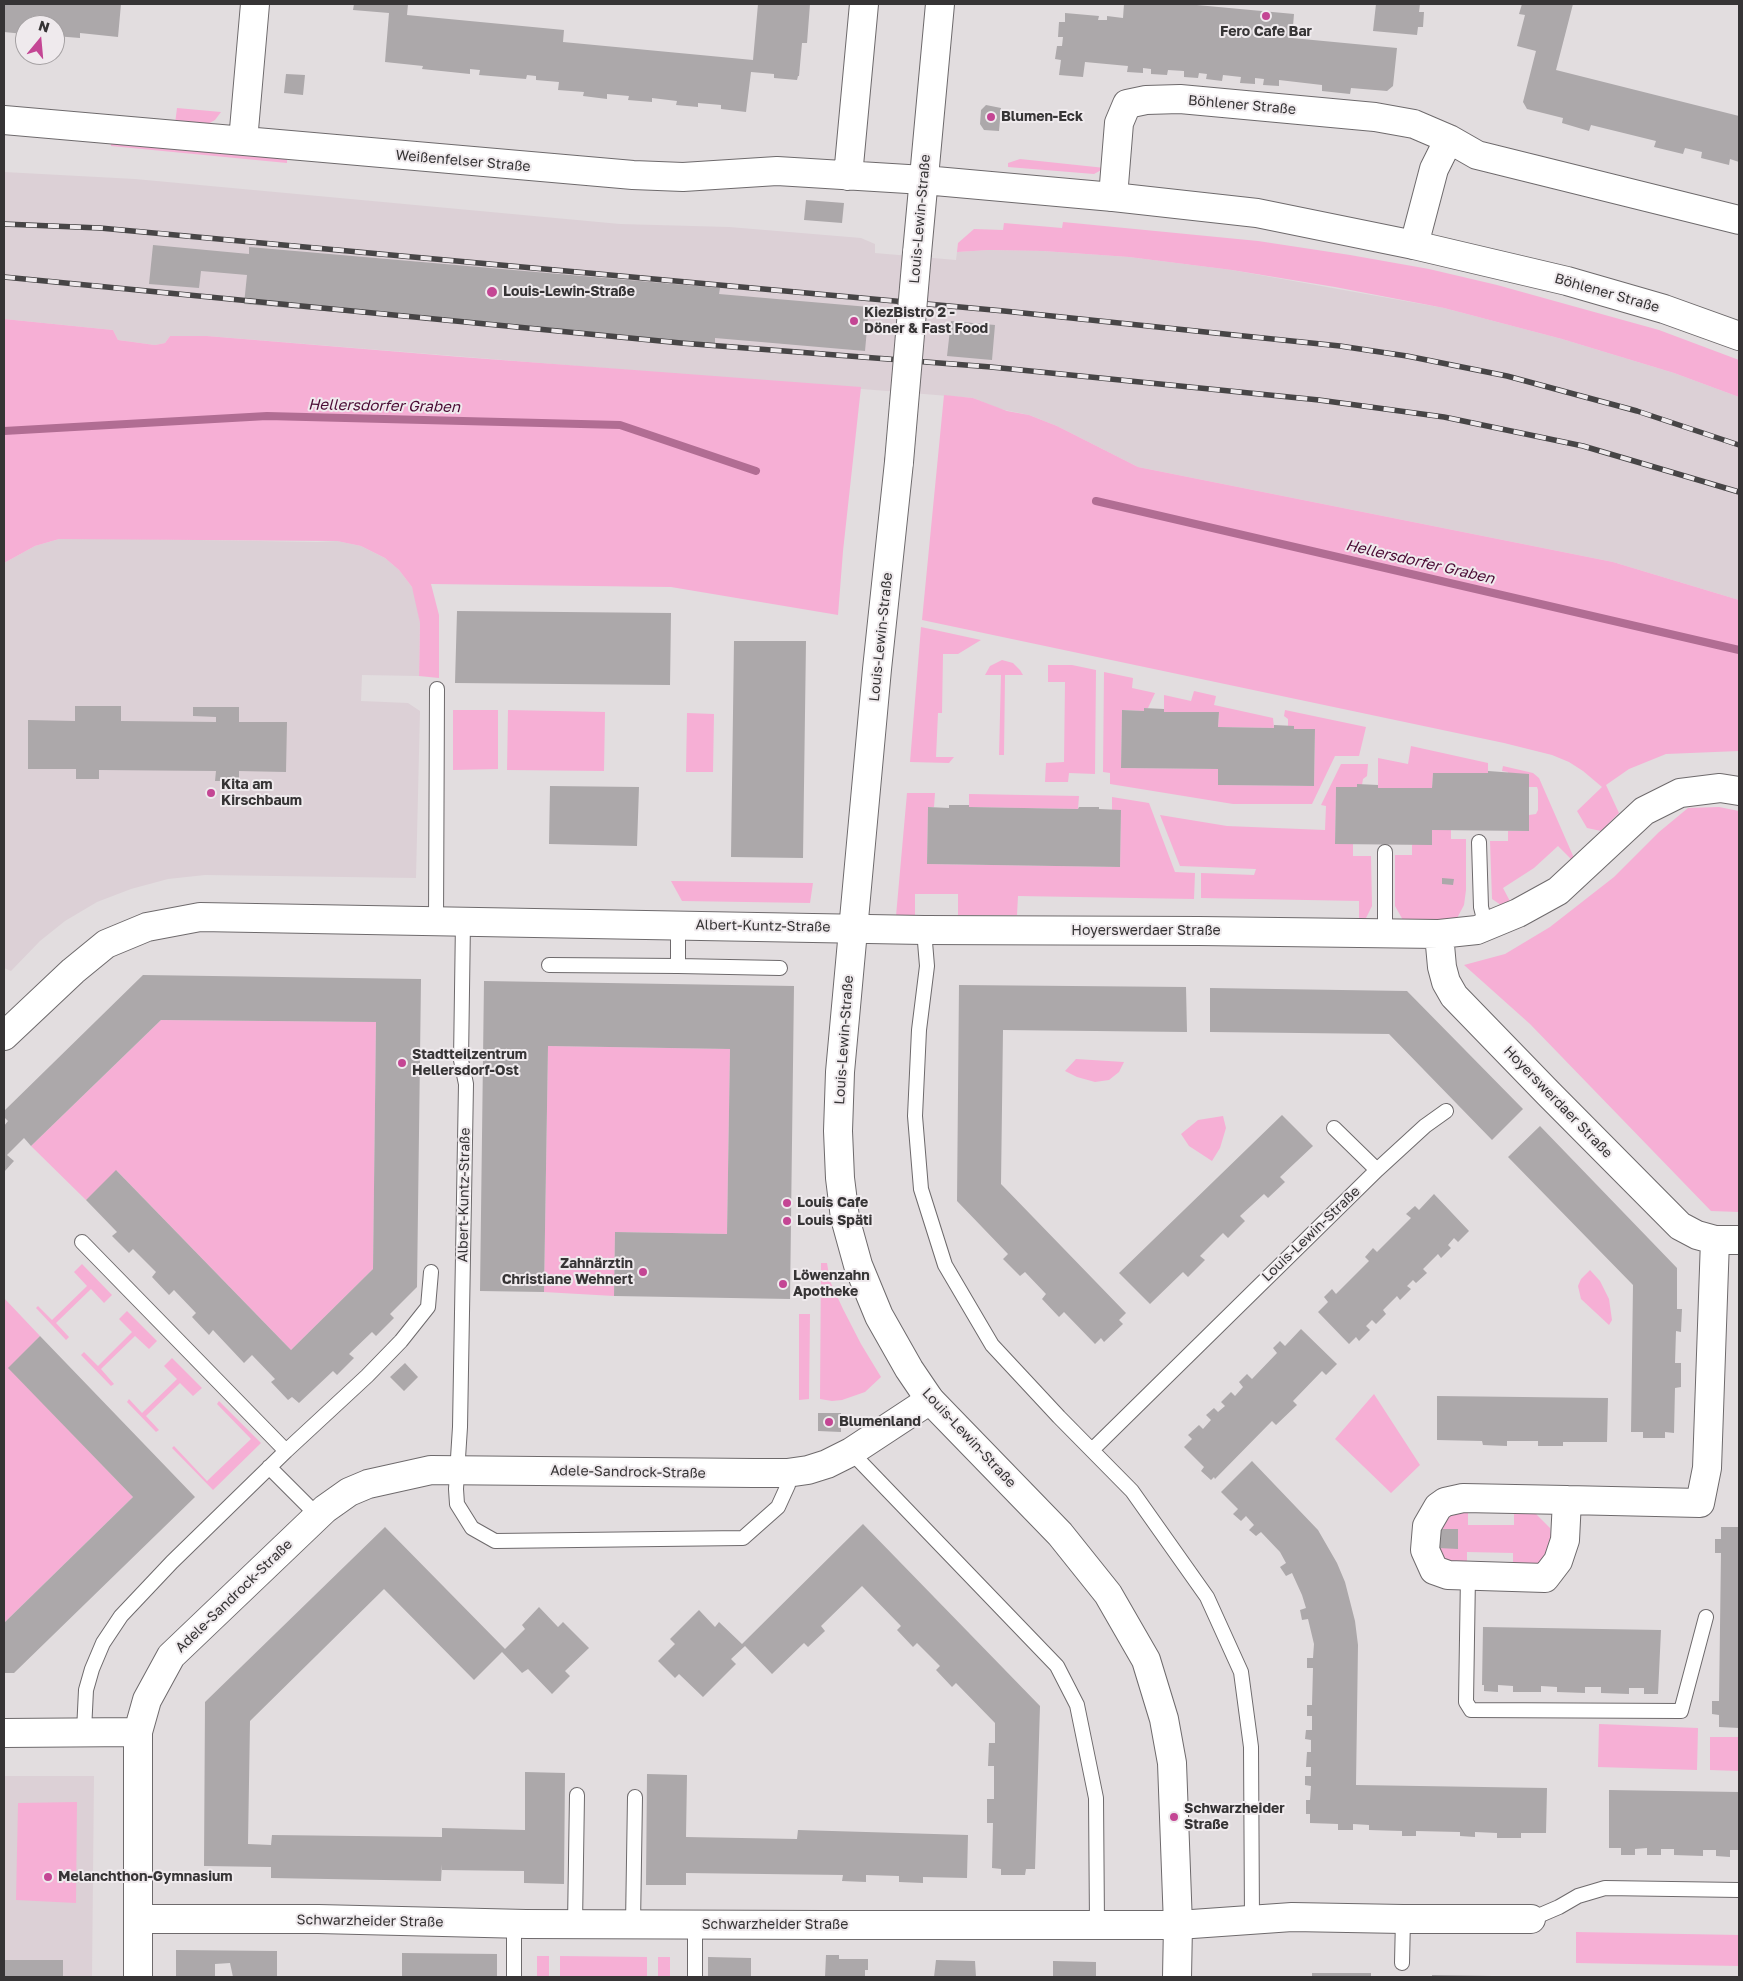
<!DOCTYPE html>
<meta charset="utf-8">
<style>
body{margin:0}
#map{position:relative;width:1743px;height:1981px;overflow:hidden;background:#e2dddf;font-family:"Golos Text",sans-serif}
canvas{display:block}
.frame{position:absolute;inset:0;border:5px solid #363435;pointer-events:none}
.north{position:absolute;left:15px;top:15px;width:50px;height:50px;box-sizing:border-box;background:#efeaed;border:1px solid #a5a1a3;border-radius:50%;rotate:17deg;font-size:14px;font-weight:700;line-height:20px;text-align:center;color:#363435}
.north::after{content:'';display:block;margin:auto;width:18px;height:22px;background:#c44694;clip-path:polygon(50% 0,100% 100%,50% 72%,0 100%)}
</style>
<div id="map">
<canvas width="1743" height="1981"></canvas>
<div class="frame"></div>
<div class="north">N</div>
</div>
<script>
const ctx = document.querySelector('canvas').getContext('2d');
ctx.lineJoin = 'round';
function paint(path, color) { ctx.fillStyle = color; ctx.fill(path, 'evenodd'); }
const toPath = rows => new Path2D(rows.map(r => 'M' + r).join(''));
function stroke(path, color, width, dash) { ctx.strokeStyle = color; ctx.lineWidth = width; ctx.lineCap = dash ? 'butt' : 'round'; ctx.setLineDash(dash || []); ctx.stroke(path); }
function label(font, color, halo, rows, align = 'center') {
  ctx.font = font + ' "Golos Text",sans-serif'; ctx.lineWidth = 4; ctx.setLineDash([]); ctx.textBaseline = 'middle'; ctx.strokeStyle = halo; ctx.fillStyle = color; for (const [text, x, y, turn = 0] of rows) {
    ctx.save(); ctx.translate(x, y); ctx.rotate((+turn || 0) * Math.PI / 180); ctx.textAlign = isNaN(turn) ? turn : align; if (halo) ctx.strokeText(text, 0, 0); ctx.fillText(text, 0, 0); ctx.restore();
  }
}
const built = toPath([
 [4,172,135,179,620,224,729,227,861,238,875,244,875,253,956,260,957,252,989,250,1043,251,1129,257,1232,270,1444,308,1562,339,1674,373,1739,397,1739,600,1613,562,1138,467,1057,426,1029,415,1000,409,973,398,207,336,170,336,165,343,155,345,118,340,113,330,4,319],
 [81,538,317,542,337,541,361,546,385,558,399,570,412,587,417,602,420,623,419,676,362,675,361,701,408,703,420,711,416,878,205,875,168,879,131,889,97,902,65,921,40,941,11,971,4,968,4,563,35,546,59,539],
 [4,1776,94,1776,92,1977,4,1977]
]);
const green = toPath([
 [177,108,221,112,215,120,204,126,175,124],
 [111,141,287,157,287,163,111,146],
 [1020,159,1105,168,1094,174,1008,167,1008,163],
 [1063,222,1258,241,1350,255,1429,269,1497,285,1659,330,1739,360,1739,397,1674,373,1562,339,1444,308,1335,287,1232,270,1129,257,1043,251,989,250,957,252,958,243,974,229,1003,230,1004,223,1062,228],
 [4,319,113,330,118,340,155,345,165,343,170,336,207,336,461,357,861,387,843,551,838,615,671,587,431,584,439,615,439,678,419,676,420,623,412,587,399,570,385,558,361,546,337,541,59,539,35,546,4,563],
 [944,395,973,398,1007,411,1029,415,1057,426,1138,467,1613,562,1739,600,1739,751,1666,754,1629,769,1606,785,1619,813,1601,831,1587,828,1577,811,1602,787,1583,771,1569,762,1552,755,1504,743,922,620],
 [921,627,981,640,958,654,943,654,942,713,938,713,936,757,954,757,949,763,910,762],
 [1002,660,1013,663,1020,670,1023,675,1005,675,1004,755,999,755,1001,675,985,675,990,666],
 [1048,665,1072,665,1096,670,1095,774,1069,773,1068,782,1045,782,1046,763,1064,762,1065,682,1048,682],
 [1104,672,1133,678,1132,688,1155,693,1148,708,1144,708,1144,711,1122,710,1121,768,1218,769,1218,785,1314,786,1315,729,1294,729,1294,726,1288,726,1288,719,1284,716,1285,710,1366,727,1359,756,1335,756,1312,804,1233,804,1110,784,1110,773,1103,772],
 [1194,691,1216,696,1214,705,1273,718,1274,728,1218,727,1219,712,1164,712,1164,695,1191,701],
 [453,710,498,710,498,769,453,770],
 [508,710,605,712,604,771,507,770],
 [687,713,714,714,713,772,686,772],
 [1411,746,1488,763,1488,773,1433,773,1432,788,1378,788,1378,758,1408,764],
 [1341,764,1368,764,1367,776,1363,779,1362,785,1357,787,1336,787,1335,843,1353,844,1353,856,1371,856,1372,906,1365,920,1359,920,1359,901,1201,898,1201,873,1254,875,1256,869,1180,866,1160,815,1227,826,1325,830,1326,806,1321,805],
 [1503,766,1533,773,1539,778,1574,858,1572,860,1558,846,1534,868,1503,888,1512,905,1507,909,1492,899,1490,841,1508,841,1508,831,1529,831,1529,815,1536,814,1538,810,1538,790,1537,787,1529,787,1529,774,1508,774,1508,772,1502,771],
 [907,793,935,793,934,807,928,807,927,864,1120,867,1121,810,1112,810,1112,797,1149,803,1175,872,1195,873,1194,899,1018,896,1017,915,958,915,958,894,915,894,915,916,896,916],
 [969,794,1079,796,1078,809,969,807],
 [1719,807,1739,811,1739,1212,1711,1211,1530,1024,1464,965,1505,954,1550,927,1614,877,1659,832,1688,808],
 [1432,830,1451,830,1451,839,1466,839,1466,890,1464,905,1455,922,1404,922,1395,906,1395,855,1412,855,1412,845],
 [671,881,812,883,813,883,810,903,682,901],
 [161,1020,376,1022,373,1269,291,1350,117,1171,86,1200,31,1146],
 [548,1046,730,1049,727,1234,615,1232,614,1296,544,1292],
 [1076,1059,1124,1062,1119,1072,1109,1080,1095,1082,1077,1077,1065,1071],
 [1223,1116,1226,1128,1220,1148,1212,1161,1189,1146,1181,1134,1198,1120],
 [821,1263,827,1263,830,1281,843,1309,861,1344,881,1377,865,1392,842,1400,832,1401,820,1399],
 [82,1264,112,1295,104,1303,91,1289,56,1323,69,1337,66,1340,36,1308,38,1306,52,1320,87,1286,74,1272],
 [1590,1270,1600,1281,1609,1299,1612,1320,1609,1325,1581,1299,1578,1286,1581,1279],
 [4,1298,40,1336,9,1368,133,1497,4,1623],
 [127,1311,157,1341,149,1349,135,1336,101,1369,114,1384,111,1386,81,1355,84,1352,98,1366,132,1332,119,1319],
 [799,1314,810,1314,809,1399,799,1400],
 [172,1358,202,1388,193,1396,180,1383,146,1416,159,1430,156,1432,127,1402,129,1399,142,1413,177,1379,164,1366],
 [1374,1394,1420,1465,1391,1493,1335,1439],
 [219,1401,261,1443,213,1490,172,1448,174,1446,207,1481,251,1439,217,1404],
 [1468,1509,1468,1525,1514,1525,1514,1510,1534,1512,1550,1528,1552,1545,1545,1558,1531,1568,1513,1568,1513,1553,1467,1552,1467,1567,1447,1565,1431,1537,1443,1515],
 [1599,1724,1698,1728,1697,1770,1598,1767],
 [1710,1737,1739,1737,1739,1771,1710,1770],
 [77,1802,76,1903,16,1900,18,1803],
 [1576,1932,1739,1935,1739,1966,1576,1963],
 [537,1956,549,1956,549,1977,537,1977],
 [560,1956,647,1957,647,1977,560,1977],
 [658,1957,670,1957,670,1977,658,1977]
]);
const stream = toPath([
 [4,431,267,416,620,425,756,471],
 [1096,501,1739,650]
]);
const building = toPath([
 [4,4,121,4,118,37,80,33,80,38,55,36,55,25,25,25,24,34,4,32],
 [354,4,408,4,407,15,564,30,563,42,753,60,758,4,810,4,807,43,802,43,799,76,798,76,797,80,774,78,774,74,751,72,746,112,721,109,721,105,698,103,698,107,676,105,677,101,652,98,652,102,628,100,629,96,607,94,607,99,583,96,584,92,558,90,559,82,536,80,536,76,527,75,526,79,479,75,480,70,470,69,470,74,422,69,423,66,385,62,389,13,353,10],
 [1124,4,1186,4,1294,14,1292,38,1397,48,1393,86,1387,91,1351,88,1350,94,1322,91,1322,85,1279,80,1279,86,1263,85,1264,79,1255,78,1255,84,1240,83,1241,77,1223,75,1222,81,1206,79,1207,74,1199,73,1198,78,1184,77,1184,71,1168,70,1167,75,1151,74,1151,69,1143,68,1143,73,1127,72,1128,66,1085,62,1083,77,1059,75,1061,60,1055,59,1057,46,1062,46,1063,37,1058,37,1059,22,1065,22,1065,13,1099,16,1098,20,1107,20,1107,16,1123,18],
 [1376,4,1420,4,1419,12,1424,12,1423,27,1418,27,1417,35,1373,31],
 [1522,4,1573,4,1556,70,1739,116,1739,162,1730,159,1729,165,1701,158,1702,152,1685,148,1683,154,1654,147,1656,141,1591,125,1589,131,1562,123,1563,118,1527,109,1523,102,1536,51,1517,46,1525,15,1519,14],
 [286,74,305,75,303,95,284,93],
 [986,105,1001,108,999,131,984,130,980,124,981,110],
 [806,200,844,203,842,223,804,220],
 [153,245,249,254,249,247,720,288,719,294,869,307,865,351,715,338,715,345,244,304,247,275,201,271,199,288,149,284],
 [951,321,995,325,992,360,947,356],
 [457,611,671,613,670,685,455,683],
 [734,641,806,641,803,858,731,857],
 [75,706,121,706,121,721,216,722,216,717,193,716,193,707,239,707,239,722,287,722,286,772,239,771,239,781,215,781,216,771,99,770,99,779,76,779,76,769,28,769,28,720,75,721],
 [1144,708,1164,709,1164,712,1219,712,1218,727,1274,728,1274,725,1294,726,1294,729,1315,729,1314,786,1218,785,1218,769,1121,768,1122,710,1144,711],
 [1488,771,1529,774,1529,831,1432,830,1432,845,1335,844,1336,787,1357,787,1357,784,1378,785,1378,788,1432,788,1433,773,1488,773],
 [550,786,639,787,637,846,549,844],
 [949,805,969,805,969,807,1078,809,1079,807,1099,807,1099,809,1121,810,1120,867,927,864,928,807,949,808],
 [1442,878,1454,879,1453,885,1442,884],
 [143,975,421,979,417,1287,390,1314,394,1318,376,1336,372,1332,349,1354,354,1358,337,1375,333,1371,299,1403,292,1397,288,1400,271,1382,275,1379,252,1355,244,1363,213,1330,209,1335,192,1317,196,1313,174,1290,169,1295,152,1277,156,1272,133,1249,129,1253,112,1236,117,1232,86,1200,116,1170,291,1350,373,1269,376,1022,161,1020,31,1146,24,1138,7,1155,14,1161,4,1172,4,1126,8,1121,4,1117,4,1111],
 [484,981,794,986,790,1299,614,1296,615,1232,727,1234,730,1049,548,1046,544,1292,480,1291],
 [959,985,1186,987,1187,1032,1003,1030,1001,1184,1126,1313,1119,1320,1123,1324,1104,1342,1101,1338,1095,1344,1064,1312,1059,1317,1042,1299,1046,1294,1025,1272,1020,1276,1003,1259,1008,1254,957,1201],
 [1210,988,1407,991,1523,1109,1492,1140,1389,1034,1210,1032],
 [1282,1115,1313,1146,1280,1177,1285,1182,1268,1198,1264,1194,1240,1216,1245,1221,1228,1238,1223,1233,1200,1256,1205,1260,1188,1277,1183,1272,1150,1304,1119,1273],
 [1540,1126,1677,1268,1677,1309,1682,1309,1681,1332,1676,1331,1675,1363,1681,1363,1681,1387,1675,1388,1674,1433,1665,1432,1665,1438,1643,1438,1643,1432,1631,1432,1633,1285,1508,1157],
 [1434,1194,1469,1231,1458,1242,1454,1238,1448,1245,1451,1248,1441,1258,1438,1254,1423,1269,1427,1273,1416,1283,1413,1280,1407,1286,1411,1289,1400,1300,1397,1296,1383,1310,1386,1314,1376,1324,1372,1320,1366,1326,1370,1330,1359,1341,1356,1337,1349,1344,1318,1312,1328,1302,1324,1297,1332,1289,1336,1294,1369,1261,1365,1257,1373,1248,1377,1252,1411,1218,1406,1214,1415,1206,1419,1210],
 [1301,1329,1337,1364,1326,1375,1322,1371,1293,1401,1297,1405,1276,1425,1272,1421,1215,1479,1214,1477,1211,1480,1201,1471,1204,1467,1184,1447,1192,1439,1188,1435,1199,1425,1203,1429,1211,1420,1206,1415,1214,1408,1218,1412,1225,1406,1221,1402,1231,1392,1235,1396,1243,1387,1239,1382,1247,1374,1252,1379,1277,1353,1273,1348,1280,1341,1285,1346],
 [40,1336,195,1497,14,1673,4,1673,4,1623,133,1497,8,1368],
 [405,1363,418,1377,404,1391,390,1377],
 [1437,1396,1608,1398,1607,1442,1563,1442,1563,1446,1538,1446,1538,1441,1507,1441,1507,1446,1483,1445,1482,1441,1437,1440],
 [818,1413,841,1413,841,1432,818,1431],
 [1252,1461,1318,1530,1337,1563,1345,1582,1355,1621,1358,1645,1356,1785,1547,1788,1546,1833,1521,1833,1521,1838,1497,1838,1497,1833,1475,1832,1475,1837,1460,1836,1460,1832,1416,1831,1416,1836,1402,1836,1402,1831,1369,1830,1369,1825,1353,1824,1353,1830,1338,1830,1338,1824,1310,1823,1310,1814,1306,1814,1306,1800,1310,1800,1311,1786,1305,1785,1305,1776,1311,1776,1311,1767,1306,1767,1307,1752,1311,1752,1311,1740,1305,1739,1306,1730,1312,1730,1312,1716,1307,1716,1307,1705,1312,1705,1313,1668,1307,1668,1307,1658,1313,1658,1314,1644,1308,1619,1302,1620,1300,1610,1306,1608,1302,1595,1292,1573,1286,1576,1280,1567,1286,1563,1280,1552,1261,1532,1256,1536,1249,1530,1254,1525,1246,1516,1241,1521,1233,1514,1238,1509,1221,1492],
 [863,1524,1040,1706,1035,1869,1026,1869,1025,1875,1001,1875,1001,1869,992,1868,993,1823,987,1823,987,1799,994,1799,994,1766,988,1766,989,1743,995,1743,995,1723,956,1683,952,1687,936,1670,940,1666,917,1643,913,1647,897,1630,901,1626,862,1586,821,1626,825,1631,808,1647,804,1643,772,1674,745,1646,731,1659,736,1664,703,1697,679,1674,675,1678,658,1661,675,1644,670,1639,699,1610,715,1627,719,1622,742,1644],
 [385,1527,505,1649,525,1629,522,1625,539,1607,558,1627,563,1622,589,1648,565,1671,570,1676,552,1694,528,1669,522,1673,502,1652,474,1680,384,1589,250,1721,248,1844,271,1845,272,1835,442,1837,442,1828,525,1830,525,1772,565,1773,564,1884,524,1883,524,1871,442,1870,442,1864,441,1881,271,1878,271,1867,204,1866,205,1702],
 [1721,1527,1739,1527,1739,1728,1719,1727,1719,1715,1712,1714,1712,1701,1719,1701,1721,1553,1715,1553,1715,1539,1721,1539],
 [1438,1529,1458,1529,1458,1549,1438,1548],
 [1483,1627,1661,1630,1658,1694,1644,1694,1644,1688,1629,1688,1629,1694,1601,1693,1601,1687,1585,1687,1585,1693,1557,1692,1557,1687,1541,1686,1541,1692,1513,1692,1513,1686,1498,1685,1498,1692,1484,1691,1484,1685,1482,1685],
 [647,1774,687,1775,686,1837,797,1839,798,1830,968,1835,967,1878,923,1877,923,1883,899,1882,899,1876,866,1875,866,1882,842,1881,843,1875,686,1873,686,1885,646,1885],
 [1609,1790,1739,1792,1739,1850,1730,1850,1730,1857,1716,1856,1716,1850,1703,1850,1703,1856,1674,1855,1674,1849,1661,1849,1661,1855,1647,1855,1647,1848,1635,1849,1635,1855,1621,1855,1621,1848,1609,1848],
 [176,1950,277,1951,277,1977,233,1977,230,1963,215,1964,215,1977,176,1977],
 [402,1953,497,1954,497,1977,402,1977],
 [826,1955,839,1955,839,1959,868,1959,868,1970,865,1970,865,1977,825,1977],
 [708,1957,751,1958,751,1977,708,1977],
 [4,1960,63,1960,63,1977,4,1977],
 [936,1960,975,1961,976,1977,934,1977],
 [1053,1961,1096,1962,1096,1977,1053,1977],
 [1312,1973,1371,1973,1371,1977,1312,1977],
 [1432,1975,1492,1976,1492,1977,1432,1977]
]);
const service = toPath([
 [1479,842,1481,907,1486,927],
 [436,921,437,689],
 [463,921,461,1060,466,1084,460,1427,456,1489,457,1504,472,1528,495,1541,743,1538,778,1507,788,1485,787,1473],
 [678,925,678,966,780,968],
 [924,930,927,966,919,1030,915,1116,921,1189,945,1265,992,1345,1059,1417,1132,1491,1207,1597,1241,1672,1251,1747,1252,1920],
 [1385,934,1385,852],
 [549,965,678,966],
 [1334,1128,1377,1170],
 [82,1242,286,1451],
 [1092,1450,1377,1170,1425,1126,1446,1111],
 [851,1452,1057,1666,1077,1705,1096,1798,1097,1924],
 [269,1467,318,1516],
 [1468,1575,1466,1702,1471,1710,1681,1711,1706,1617],
 [84,1731,86,1690,92,1669,103,1643,121,1616,172,1562,286,1451,367,1376,401,1341,428,1307,431,1272],
 [1531,1919,1559,1907,1578,1896,1605,1888,1739,1890],
 [575,1924,577,1795],
 [633,1924,635,1797],
 [695,1925,695,1977],
 [1402,1963,1403,1919],
 [514,1977,514,1923]
]);
const minor = toPath([
 [4,120,633,175,683,177,777,171,924,180],
 [243,141,255,4],
 [848,176,864,4],
 [1113,197,1119,123,1127,104,1146,100,1180,99,1375,117,1414,124,1449,139,1477,155,1739,220],
 [1414,245,1434,169,1449,139],
 [1439,934,1442,967,1446,982,1454,996,1549,1094,1680,1226,1697,1235,1715,1240,1739,1240],
 [4,1036,73,971,106,944,147,927,200,917,924,930,1199,931,1439,934,1477,930,1518,913,1558,891,1644,811,1680,793,1720,788,1739,791],
 [1567,1500,1565,1540,1558,1561,1545,1578,1448,1575,1434,1570,1425,1550,1427,1526,1438,1507,1445,1502,1463,1498,1567,1500,1700,1503,1707,1468,1715,1240],
 [4,1733,138,1732],
 [138,1919,318,1919,526,1924,822,1925,1178,1925,1292,1917,1403,1919,1531,1919],
 [138,1977,138,1732,147,1700,171,1656,325,1509,349,1492,368,1484,431,1470,754,1473,787,1473,808,1470,827,1464,851,1452,930,1400]
]);
const tertiary = toPath([
 [924,180,1113,197,1257,213,1414,245,1567,281,1664,309,1739,336],
 [917,253,940,4],
 [899,462,877,669,840,1072,838,1131,840,1178,845,1218,858,1265,879,1316,909,1369,930,1400,1060,1534,1108,1594,1146,1660,1164,1719,1172,1763,1178,1925,1177,1977]
]);
const rail = toPath([
 [4,224,100,228,402,256,1004,311,1340,346,1407,356,1507,376,1637,411,1739,445],
 [4,277,681,343,991,367,1319,400,1444,417,1583,446,1739,492]
]);
const tertiaryBridge = toPath([
 [899,462,917,253]
]);
const markers = [
 [1266,16,5,"#c44694"],
 [991,117,5,"#c44694"],
 [492,292,6,"#c44694"],
 [854,321,5,"#c44694"],
 [211,793,5,"#c44694"],
 [402,1063,5,"#c44694"],
 [787,1203,5,"#c44694"],
 [787,1221,5,"#c44694"],
 [643,1272,5,"#c44694"],
 [783,1284,5,"#c44694"],
 [829,1422,5,"#c44694"],
 [1174,1817,5,"#c44694"],
 [48,1877,5,"#c44694"]
];
const poiNames = [
 ["Fero Cafe Bar",1266,32,"center"],
 ["Blumen-Eck",1001,117],
 ["Louis-Lewin-Straße",503,292],
 ["KiezBistro 2 -",864,313],
 ["Döner & Fast Food",864,329],
 ["Kita am",221,785],
 ["Kirschbaum",221,801],
 ["Stadtteilzentrum",412,1055],
 ["Hellersdorf-Ost",412,1071],
 ["Louis Cafe",797,1203],
 ["Louis Späti",797,1221],
 ["Zahnärztin",633,1264,"right"],
 ["Christiane Wehnert",633,1280,"right"],
 ["Löwenzahn",793,1276],
 ["Apotheke",793,1292],
 ["Blumenland",839,1422],
 ["Schwarzheider",1184,1809],
 ["Straße",1184,1825],
 ["Melanchthon-Gymnasium",58,1877]
];
const streetNames = [
 ["Böhlener Straße",1242,105,5],
 ["Weißenfelser Straße",463,161,5],
 ["Louis-Lewin-Straße",920,219,-85],
 ["Böhlener Straße",1607,293,16],
 ["Louis-Lewin-Straße",881,637,-84],
 ["Albert-Kuntz-Straße",763,926,1],
 ["Hoyerswerdaer Straße",1146,931],
 ["Louis-Lewin-Straße",844,1040,-86],
 ["Hoyerswerdaer Straße",1558,1102,46],
 ["Albert-Kuntz-Straße",464,1195,-89],
 ["Louis-Lewin-Straße",1311,1234,-44],
 ["Louis-Lewin-Straße",969,1438,47],
 ["Adele-Sandrock-Straße",628,1472,1],
 ["Adele-Sandrock-Straße",234,1596,-44],
 ["Schwarzheider Straße",370,1921,1],
 ["Schwarzheider Straße",775,1925]
];
const waterNames = [
 ["Hellersdorfer Graben",384,406,1],
 ["Hellersdorfer Graben",1420,562,13]
];
paint(built, '#dcd0d6');
paint(green, '#f6afd5');
stroke(stream, '#b16d93', 8);
paint(building, '#aca8aa');
stroke(service, '#6e6a6c', 16);
stroke(minor, '#6e6a6c', 30);
stroke(tertiary, '#6e6a6c', 30);
stroke(service, '#fff', 14);
stroke(minor, '#fff', 28);
stroke(tertiary, '#fff', 28);
stroke(rail, '#474546', 5.5);
stroke(rail, '#efeaed', 4, [11]);
stroke(tertiaryBridge, '#6e6a6c', 30, []);
stroke(tertiaryBridge, '#fff', 28);
for (const [x, y, r, color] of markers) { const dot = new Path2D(); dot.arc(x, y, r, 0, 2 * Math.PI); ctx.fillStyle = color; ctx.fill(dot); stroke(dot, '#efeaed', 2); }
label('bold 14px', '#363435', '#efeaed', poiNames, 'left');
label('14px', '#363435', '#efeaed', streetNames);
label('italic 15px', '#4b0c35', '#efeaed', waterNames);
</script>
